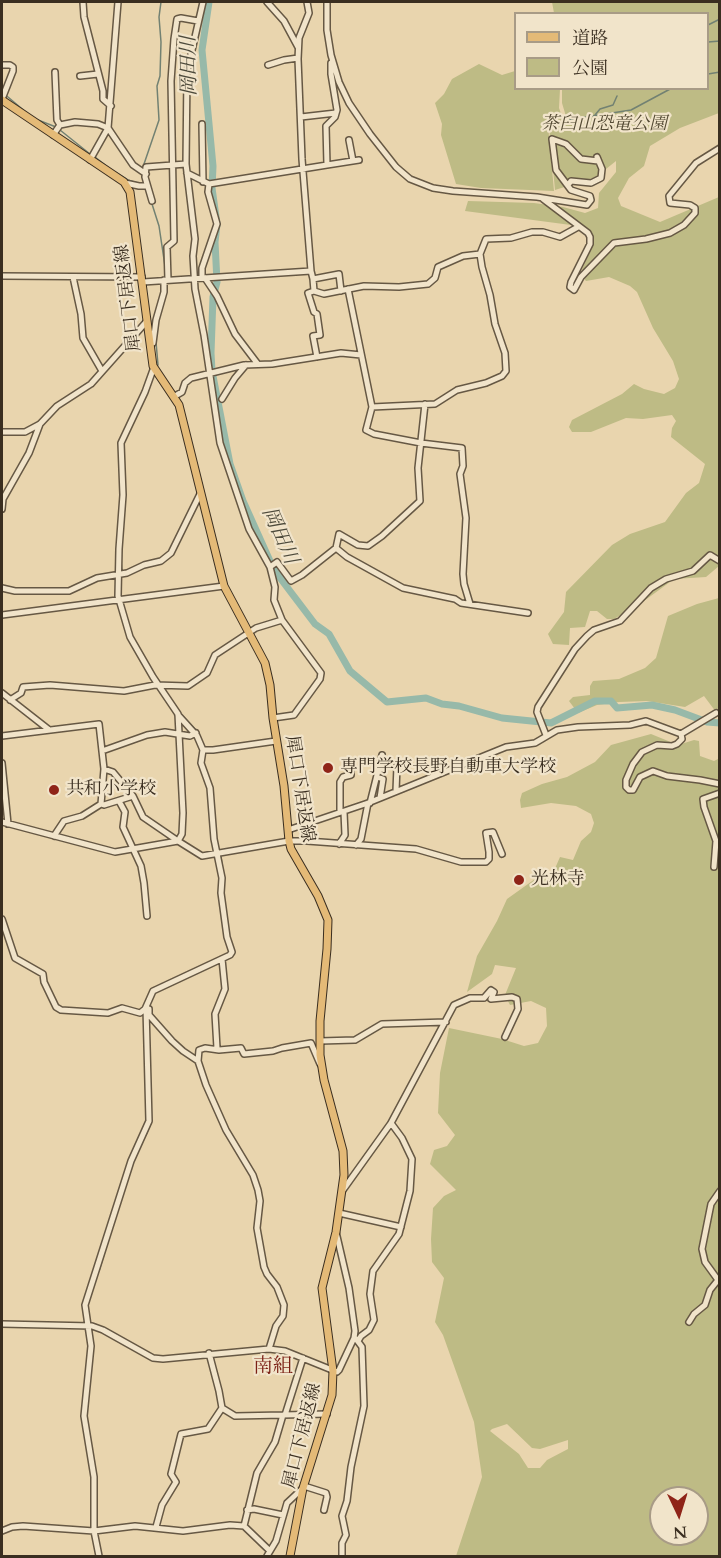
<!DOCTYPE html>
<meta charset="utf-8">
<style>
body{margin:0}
#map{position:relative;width:721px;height:1558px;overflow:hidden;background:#e9d5ae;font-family:Cardo,"Noto Serif JP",serif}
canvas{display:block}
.frame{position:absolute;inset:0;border:3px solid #3a2e20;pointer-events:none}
.legend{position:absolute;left:514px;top:12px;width:195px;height:78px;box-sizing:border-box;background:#f1e4ca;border:2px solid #a89b86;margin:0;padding:8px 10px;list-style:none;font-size:18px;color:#3a2e20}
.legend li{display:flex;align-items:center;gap:12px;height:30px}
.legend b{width:30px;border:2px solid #a89b86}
.north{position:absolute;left:649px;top:1486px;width:60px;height:60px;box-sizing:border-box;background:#f1e4ca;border:2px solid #a89b86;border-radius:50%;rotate:176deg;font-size:16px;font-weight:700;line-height:24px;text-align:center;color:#3a2e20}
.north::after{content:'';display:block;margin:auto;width:21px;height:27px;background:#8f2418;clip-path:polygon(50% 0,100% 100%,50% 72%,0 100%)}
</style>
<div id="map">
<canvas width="721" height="1558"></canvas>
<div class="frame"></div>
<ul class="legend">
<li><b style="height:8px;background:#e4ba77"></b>道路</li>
<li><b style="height:16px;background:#bebb85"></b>公園</li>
</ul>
<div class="north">N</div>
</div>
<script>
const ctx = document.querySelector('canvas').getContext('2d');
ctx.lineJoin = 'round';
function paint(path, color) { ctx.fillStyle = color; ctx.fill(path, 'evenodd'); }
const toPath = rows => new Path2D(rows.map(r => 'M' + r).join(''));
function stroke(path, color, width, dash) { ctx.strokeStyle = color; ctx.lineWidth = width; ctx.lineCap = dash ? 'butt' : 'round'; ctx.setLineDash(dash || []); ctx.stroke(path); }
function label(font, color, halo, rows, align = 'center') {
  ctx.font = font + ' Cardo,"Noto Serif JP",serif'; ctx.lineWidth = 4.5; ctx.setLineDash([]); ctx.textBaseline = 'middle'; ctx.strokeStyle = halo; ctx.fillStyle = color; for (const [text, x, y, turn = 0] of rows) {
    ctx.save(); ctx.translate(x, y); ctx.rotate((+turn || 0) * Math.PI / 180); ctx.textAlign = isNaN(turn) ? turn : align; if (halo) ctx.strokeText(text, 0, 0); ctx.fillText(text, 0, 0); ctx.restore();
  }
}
const green = toPath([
 [552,2,686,3,719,2,719,113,680,128,650,146,644,166,629,178,618,198,621,206,660,222,719,197,719,566,706,577,674,579,644,601,614,619,607,619,597,611,590,611,585,627,570,628,569,645,553,644,548,634,564,612,566,592,612,545,630,534,665,522,686,493,699,483,705,464,671,437,672,428,676,421,672,415,643,419,626,418,591,432,572,432,569,427,572,420,622,394,634,384,644,389,664,394,675,388,679,379,673,361,653,328,637,292,630,286,609,277,586,281,580,274,593,245,593,237,586,227,465,211,468,201,534,203,563,207,585,213,598,208,599,193,616,172,616,161,596,177,555,190,549,126,568,123,562,103,562,89,708,88,708,14,554,13],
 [479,64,502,75,515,71,516,88,560,89,559,108,564,122,548,125,554,191,481,188,456,184,441,135,442,124,435,103,444,94,452,79],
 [719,598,719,716,704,696,685,707,647,701,619,702,597,705,578,713,569,701,573,697,590,695,590,686,593,681,619,679,645,668,656,658,668,616,697,604],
 [651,734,678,745,694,740,699,741,700,756,714,761,720,758,719,1556,456,1556,482,1477,474,1422,443,1335,435,1322,444,1278,432,1262,431,1239,433,1208,444,1196,456,1190,430,1164,434,1150,447,1146,455,1135,438,1113,440,1073,449,1028,502,1039,524,1046,538,1043,547,1026,546,1008,531,1001,510,1005,505,995,516,968,495,965,492,974,467,992,477,956,497,921,507,899,542,874,553,873,560,857,573,860,581,841,591,832,594,823,591,814,576,806,551,803,521,808,520,800,522,793,542,784,567,777,595,762,611,745],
 [507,1424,532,1448,540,1449,568,1440,568,1449,547,1460,540,1468,528,1468,519,1454,490,1431,492,1429],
 [661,1498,697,1498,697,1534,661,1534]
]);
const stream = toPath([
 [708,25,720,19],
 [708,42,720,41],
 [708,74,720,72],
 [2,92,27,113],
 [595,115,600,109,613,105,617,96],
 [38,120,56,127],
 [567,120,631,110,672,88],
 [60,130,90,154],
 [95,157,109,168],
 [144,164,159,120,157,86,160,76,161,42,159,17,161,2],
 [115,172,128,180,141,184],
 [152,204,159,226,165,266],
 [156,342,158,365],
 [122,538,125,504],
 [121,561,122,571],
 [181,714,196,730],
 [200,737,204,746],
 [214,806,215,822],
 [221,856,222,865],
 [146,1135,151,1123],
 [99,1271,115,1218],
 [87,1418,87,1408]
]);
const river = toPath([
 [209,2,202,50,213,166,212,188,217,224,215,242,217,282,213,297,211,353,212,371,230,464,243,501,274,570,315,624,329,634,350,671,387,702,426,698,442,704,459,706,502,718,551,723,595,701,611,701,617,708,652,705,675,710,707,722,720,723]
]);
const minor = toPath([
 [83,2,84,17,103,91,103,99,111,106],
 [203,2,187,72,186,164,195,239,193,256,195,289,204,335,220,443,249,529,270,567,275,587,274,600,282,620,321,673,320,679,294,715,273,718],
 [267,2,284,21,298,47],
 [307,2,309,13,299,38,298,59,302,159,311,271,313,279,314,291,308,293,314,312,317,314,320,335,313,336,317,357],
 [327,2,327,30,331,55,339,82,349,103,370,134,396,167,410,179,433,188,453,191,537,197,587,205,591,200,590,196,571,190,556,170,552,139,566,144,581,159,598,161],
 [2,65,10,65,13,67,13,71,2,99],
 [268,65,284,60,298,58],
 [55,72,57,120,60,125],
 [80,76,98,74],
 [301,117,336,113],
 [202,124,203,182],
 [53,135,60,125,75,122,98,124,108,128,133,165,146,174],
 [349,140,353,161],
 [90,160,108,128,118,2],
 [327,165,359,160],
 [187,173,209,184,327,165,326,126,335,117,337,110,331,74,331,63],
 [125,183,139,186,147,186],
 [568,185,571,181,591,183,601,178,602,169,597,157],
 [543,199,588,233,590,237,590,244,571,282,570,287,574,290,581,277,614,243,646,239,670,233,684,225,695,213,695,208,690,205,670,203,669,196,696,163,720,148],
 [152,201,145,177,146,167,186,164],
 [2,276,142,277],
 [73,277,81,314,83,338,102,371],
 [202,278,202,268,217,224,208,192,209,184],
 [205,278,217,296,235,334,257,363],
 [313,279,339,274,341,291],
 [168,280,167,247,174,241,171,81,174,39,177,19,181,18,198,21],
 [143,282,311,271],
 [348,289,372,407,366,430,374,434,421,443,462,448,463,466,460,474,466,518,463,574,464,584,470,604],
 [314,291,324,294,364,286,399,287,428,284,435,278,438,267,463,256,480,254],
 [153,343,156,320,164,292,164,280],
 [175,396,182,392,185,383,191,378,244,365,272,364,341,353,361,355],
 [222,399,235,378,246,365],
 [372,407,435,404,457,390,486,383,502,376,506,371,505,353,495,324,490,295,482,267,480,254,486,239,511,238,532,232,543,232,560,237,578,227],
 [2,432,25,432,40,424,57,406,91,384,147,321],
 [2,509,3,499,29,453,40,424],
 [336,548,347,557,403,588,455,599,461,603,528,613],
 [270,567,277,562,291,581,302,575,336,548,339,534,358,545,368,546,382,536,420,501,418,468,425,404],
 [2,588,15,591,69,591,97,578,127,573,144,565,161,561,171,553,200,494],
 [2,615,224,586],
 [2,693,48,729],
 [10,700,21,693,23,687,50,685,124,691,155,685,188,686,207,673,215,655,256,628,282,620],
 [178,715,197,736,203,750],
 [681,734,682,739,677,744,672,746,657,745,642,752,633,764,626,780,626,787,629,790,633,790,640,777,653,771,667,776,700,780,720,784],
 [546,735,537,712,538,707,575,649,587,636,594,630,620,621,651,588,666,579,693,571,710,555,720,561],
 [2,736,99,724,104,769,101,804,82,816,64,821,54,836],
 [102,751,147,735,165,732,190,736,196,733],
 [2,763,8,824],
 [104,769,113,772,133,796,143,817,178,841,182,834,183,813,178,714,153,677,130,637,118,596,119,549,123,495,121,443,145,392,154,367],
 [377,777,383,779,380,798],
 [396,791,397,766],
 [119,801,125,812,123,827,141,866,144,883,147,916],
 [370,803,382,755],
 [101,804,104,805,133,796],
 [2,822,115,852,178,841,202,856,289,841,307,841,416,849,461,862,486,862,489,859,489,852,486,833,493,832,502,854],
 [288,830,368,803,506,747,535,743,557,730,578,727,630,725,646,721,681,734,716,713],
 [339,844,345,835,344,812,340,810,340,782,343,777,351,775,351,763],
 [356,845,361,839,368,803],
 [714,867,716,841,704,807,703,799,720,793],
 [2,919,15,958,43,974,44,982,56,1007,61,1010,108,1013,122,1008,140,1013,145,1009,153,991,230,955,232,952,227,937,221,893,222,878,214,839,210,788,201,763,203,750,213,750,276,741],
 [149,1009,149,1015,172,1041,183,1051,198,1061],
 [320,1041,355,1040,382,1024,446,1022],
 [217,1048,215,1014,225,989,222,959],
 [343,1190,391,1123,454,1005,470,998,484,998,491,990,494,992,491,999,512,997,517,999,518,1009,505,1037],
 [339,1213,401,1227],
 [689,1322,694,1314,705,1305,710,1290,718,1280,705,1262,702,1249,711,1204,720,1191],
 [2,1324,92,1326,103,1330,153,1358,163,1359,269,1349,285,1351,337,1372,339,1370,354,1338,355,1331,349,1288,336,1232],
 [358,1341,361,1336,369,1330,374,1320,370,1294,373,1271,399,1234,410,1191,412,1159,402,1138,391,1123],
 [269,1349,276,1326,283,1316,284,1305,277,1287,267,1274,264,1267,257,1228,260,1201,258,1190,253,1175,226,1130,206,1085,198,1061,199,1050,205,1048,219,1050,241,1048,244,1054,273,1051,282,1048,311,1043,320,1064],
 [209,1353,219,1391,222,1408],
 [285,1415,303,1358],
 [304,1486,326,1493,327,1497,324,1510],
 [247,1510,254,1509,283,1515],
 [244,1526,257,1473,275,1442,283,1415,327,1414],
 [156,1527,162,1505,176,1482,171,1474,181,1434,208,1429,222,1408,235,1416,283,1415],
 [2,1531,12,1527,23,1526,94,1531,135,1526,183,1531,230,1525,244,1526,270,1551],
 [99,1556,94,1531,94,1477,84,1416,91,1346,85,1305,131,1161,149,1121,146,1008],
 [267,1556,276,1541,287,1503,303,1488],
 [342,1556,342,1543,346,1535,342,1516,347,1501,351,1467,364,1406,362,1347,356,1339]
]);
const major = toPath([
 [2,100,124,182,130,192,153,366,179,405,224,586,265,663,270,685,273,718,284,786,289,841,291,849,318,896,328,920,327,949,320,1021,320,1055,324,1080,343,1151,344,1175,336,1232,322,1288,333,1371,332,1395,303,1488,290,1556]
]);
const markers = [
 [328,768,6,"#8f2418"],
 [54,790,6,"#8f2418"],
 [519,880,6,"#8f2418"]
];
const parkNames = [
 ["茶臼山恐竜公園",604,125]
];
const streetNames = [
 ["犀口下居返線",129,298,-97],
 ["犀口下居返線",299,789,81],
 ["犀口下居返線",303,1436,-76]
];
const poiNames = [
 ["専門学校長野自動車大学校",340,768],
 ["共和小学校",66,790],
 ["光林寺",531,880]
];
const waterNames = [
 ["岡田川",190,66,-91],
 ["岡田川",279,536,66]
];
const neighbourhoodNames = [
 ["南組",273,1367]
];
paint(green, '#bebb85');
stroke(stream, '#728172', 1.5);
stroke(river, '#97b9a9', 7);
stroke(minor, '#665844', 8);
stroke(major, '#3a2e20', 9);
stroke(minor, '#f1e4ca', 5);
stroke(major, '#e4ba77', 7);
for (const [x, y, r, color] of markers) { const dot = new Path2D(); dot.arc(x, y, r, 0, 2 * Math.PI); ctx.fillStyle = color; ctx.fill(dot); stroke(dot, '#f1e4ca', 2); }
label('italic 18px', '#544a34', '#f1e4ca', parkNames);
label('18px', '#3a2e20', '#f1e4ca', streetNames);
label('18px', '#3a2e20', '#f1e4ca', poiNames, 'left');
label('italic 20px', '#4d4a3b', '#f1e4ca', waterNames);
label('20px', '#7a1f14', '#f1e4ca', neighbourhoodNames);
</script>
